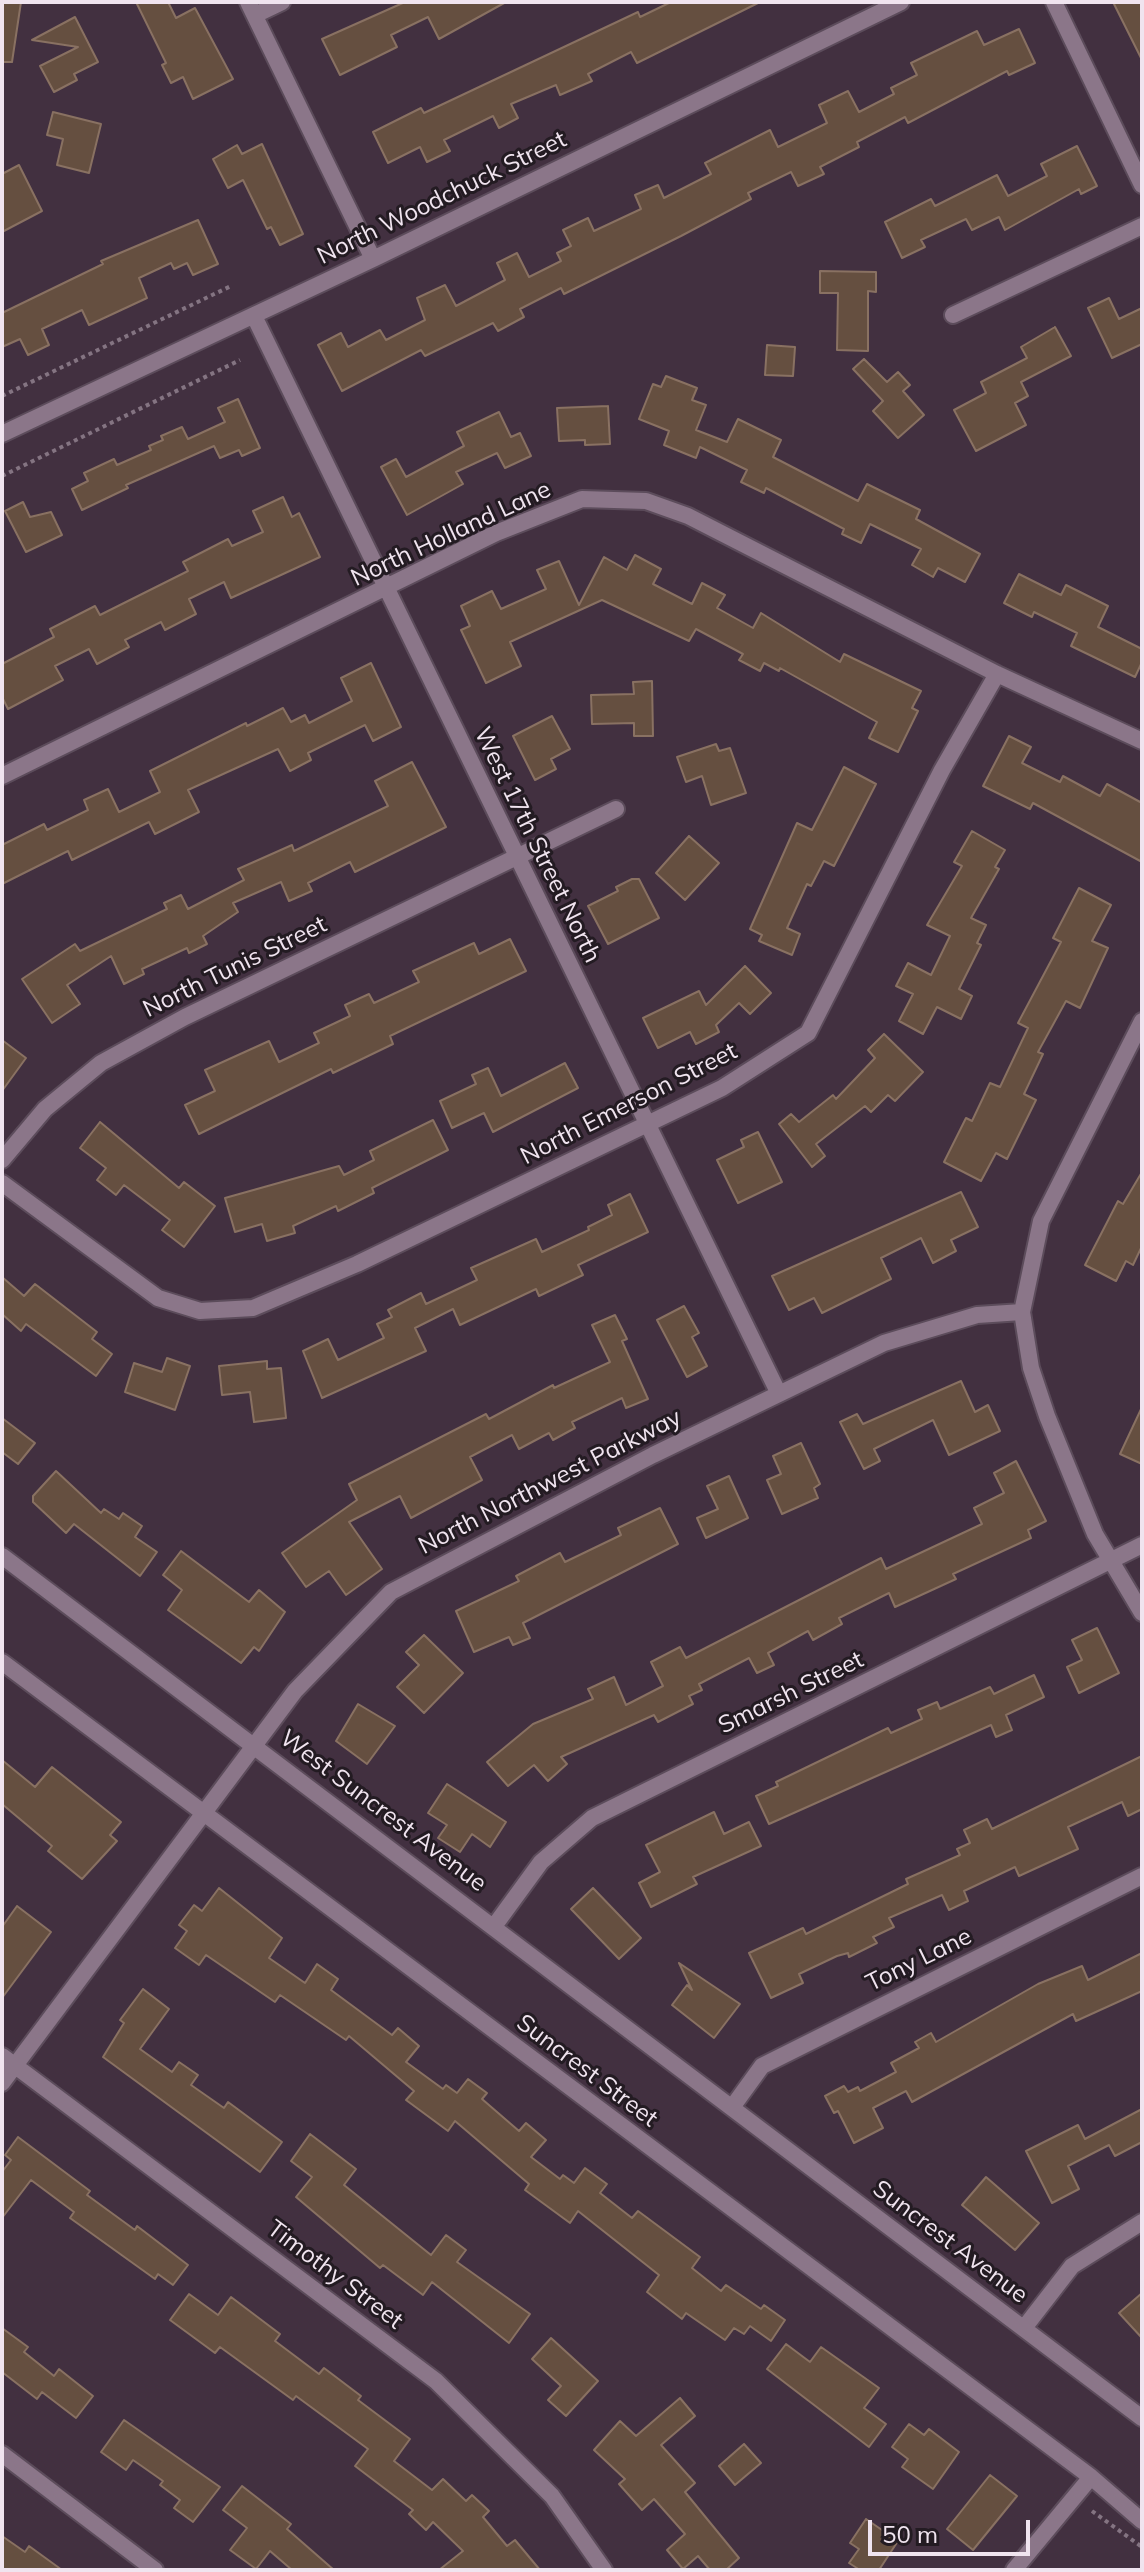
<!DOCTYPE html>
<style>
body{margin:0}
#map{position:relative;width:1144px;height:2572px;overflow:hidden;background:#423040;font-family:Mulish,sans-serif}
canvas{display:block}
.frame{position:absolute;inset:0;border:4px solid #f0e4ef;pointer-events:none}
.scale{position:absolute;left:868px;top:2520px;width:162px;height:36px;box-sizing:border-box;border:4px solid #f0e4ef;border-top:0;padding-left:10px;font-size:24px;line-height:28px;white-space:nowrap;color:#f0e4ef;-webkit-text-stroke:6px #231b22;paint-order:stroke}
</style>
<div id="map">
<canvas width="1144" height="2572"></canvas>
<div class="frame"></div>
<div class="scale">50 m</div>
</div>
<script>
const ctx = document.querySelector('canvas').getContext('2d');
ctx.lineJoin = 'round';
function paint(path, color) { ctx.fillStyle = color; ctx.fill(path, 'evenodd'); }
const toPath = rows => new Path2D(rows.map(r => 'M' + r).join(''));
function stroke(path, color, width, dash) { ctx.strokeStyle = color; ctx.lineWidth = width; ctx.lineCap = dash ? 'butt' : 'round'; ctx.setLineDash(dash || []); ctx.stroke(path); }
function label(font, color, halo, rows, align = 'center') {
  ctx.font = font + ' Mulish,sans-serif'; ctx.lineWidth = 6; ctx.setLineDash([]); ctx.textBaseline = 'middle'; ctx.strokeStyle = halo; ctx.fillStyle = color; for (const [text, x, y, turn = 0] of rows) {
    ctx.save(); ctx.translate(x, y); ctx.rotate((+turn || 0) * Math.PI / 180); ctx.textAlign = isNaN(turn) ? turn : align; if (halo) ctx.strokeText(text, 0, 0); ctx.fillText(text, 0, 0); ctx.restore();
  }
}
const building = toPath([
 [2,2,21,2,12,62,2,62,2,2],
 [136,2,168,2,176,18,195,8,233,79,193,99,183,77,171,83,162,65,166,63,136,2],
 [405,2,506,2,439,39,428,17,391,35,397,47,340,75,322,39,405,2],
 [671,2,760,2,637,63,631,52,588,74,592,81,560,95,556,85,511,104,518,118,499,128,493,116,444,140,450,151,427,162,420,147,388,163,373,132,421,108,424,113,638,12,640,17,671,2],
 [1113,2,1142,2,1142,60,1113,2],
 [75,17,98,62,74,74,77,80,54,92,40,66,78,47,32,40,75,17],
 [1019,29,1035,63,1009,75,1007,71,908,123,905,117,857,142,859,147,820,167,824,174,798,186,791,172,748,193,751,199,681,236,564,294,561,288,520,309,524,317,498,331,493,323,425,356,421,350,342,391,318,345,341,333,348,347,380,330,386,340,425,320,417,298,445,285,456,306,505,280,497,263,517,253,529,277,561,261,557,253,571,246,563,230,588,218,594,231,641,209,635,195,658,185,664,198,711,174,705,163,770,130,778,147,827,123,819,105,848,91,859,112,894,94,891,88,917,75,911,63,977,31,984,45,1019,29],
 [53,112,101,124,89,173,57,165,63,139,47,135,53,112],
 [262,144,303,234,280,245,271,227,267,229,243,180,228,188,213,159,237,145,242,154,262,144],
 [1077,146,1097,186,1081,194,1079,189,1005,230,999,217,972,230,966,219,921,240,925,247,902,258,885,222,931,199,935,206,997,175,1008,196,1047,176,1041,164,1077,146],
 [19,165,42,211,2,232,2,174,19,165],
 [198,220,218,264,193,275,187,263,174,269,171,263,139,278,147,298,89,325,82,310,42,329,49,345,28,355,20,339,2,347,2,313,103,264,101,261,198,220],
 [820,271,876,272,876,292,868,291,868,351,837,350,838,293,820,293,820,271],
 [1109,298,1119,319,1142,308,1142,344,1112,358,1088,308,1109,298],
 [1055,327,1071,356,1021,382,1028,396,1015,403,1026,425,976,451,954,410,986,393,981,382,1027,358,1021,347,1055,327],
 [767,345,795,347,793,376,765,375,767,345],
 [864,359,887,382,898,372,910,385,903,391,924,415,898,438,873,411,883,401,853,369,864,359],
 [666,376,697,388,692,400,706,405,696,430,727,442,738,419,781,440,773,457,858,501,867,484,920,510,916,519,980,554,965,582,938,568,933,577,912,565,921,549,870,524,861,543,842,534,844,529,766,488,764,493,741,482,747,470,700,447,696,458,664,445,669,431,639,419,653,384,661,387,666,376],
 [238,399,260,448,242,456,239,450,220,458,214,446,126,485,128,488,82,510,72,489,88,481,84,473,114,459,117,465,151,450,149,446,163,440,161,436,182,427,188,439,225,422,218,408,238,399],
 [608,406,610,444,585,445,585,440,559,441,557,408,608,406],
 [499,412,511,437,520,433,531,456,505,468,497,453,456,472,463,484,407,515,381,467,396,459,406,477,464,446,457,432,499,412],
 [283,497,292,517,299,513,320,557,231,598,224,582,189,599,196,614,165,630,161,622,125,640,129,647,97,664,89,649,55,666,63,680,8,709,2,697,2,664,54,637,50,629,95,606,100,615,188,571,183,562,228,539,232,546,263,532,253,511,283,497],
 [23,502,30,517,51,512,62,535,26,552,5,511,23,502],
 [635,555,661,569,653,584,692,604,702,583,725,595,717,608,753,628,761,613,840,662,844,654,921,691,912,708,918,711,898,752,869,738,877,722,780,668,779,671,764,663,760,671,739,660,743,654,696,629,689,641,602,600,510,642,521,666,486,683,461,630,470,626,461,606,492,591,501,609,546,589,537,570,559,561,579,605,604,557,627,570,635,555],
 [1019,574,1061,595,1066,585,1108,606,1098,627,1142,649,1142,662,1135,677,1071,646,1077,633,1034,612,1032,617,1004,603,1019,574],
 [371,663,401,727,373,741,365,725,308,753,311,760,290,771,278,749,188,790,199,812,155,834,149,822,72,860,68,851,2,884,2,845,44,824,47,830,88,810,84,800,108,789,119,812,160,792,150,771,246,723,247,726,283,708,291,722,305,715,309,723,352,701,341,678,371,663],
 [652,681,653,736,634,736,634,723,592,724,591,695,634,694,633,682,652,681],
 [552,716,570,749,551,759,556,769,535,780,513,736,552,716],
 [1009,736,1031,747,1022,763,1060,782,1063,776,1100,796,1107,784,1142,803,1142,862,1033,803,1030,809,983,786,1009,736],
 [716,744,719,751,730,748,746,793,711,805,702,776,686,782,677,757,716,744],
 [412,762,446,827,355,872,350,862,308,883,312,891,289,901,281,882,233,903,238,912,203,936,207,944,189,953,187,948,142,969,144,974,124,984,111,956,67,985,80,1004,52,1023,22,979,75,944,80,951,167,909,164,903,181,895,188,909,244,880,238,869,292,845,294,851,388,806,375,781,412,762],
 [844,767,876,784,834,866,824,861,811,886,807,884,787,928,800,934,792,955,759,941,762,935,750,929,797,823,812,830,844,767],
 [972,831,1005,850,995,867,999,869,971,918,986,925,977,943,981,945,959,989,972,996,961,1019,937,1007,923,1034,899,1021,913,994,896,986,908,963,931,975,950,936,927,925,962,866,954,862,972,831],
 [689,836,719,863,685,900,656,873,689,836],
 [632,879,639,879,659,918,608,944,588,906,618,891,616,887,632,879],
 [1079,888,1111,905,1092,941,1108,948,1080,1008,1066,1001,1038,1052,1043,1054,1024,1094,1036,1100,1007,1159,996,1153,981,1181,944,1162,966,1118,972,1121,990,1083,1000,1087,1028,1028,1018,1023,1061,942,1053,938,1079,888],
 [510,939,526,971,390,1036,393,1044,333,1073,331,1069,199,1134,185,1105,215,1091,205,1070,269,1041,279,1062,319,1043,314,1033,350,1016,345,1005,369,994,374,1003,419,982,413,971,474,943,479,954,510,939],
 [745,966,771,993,750,1014,739,1003,716,1025,719,1032,696,1044,690,1032,658,1048,643,1018,699,991,706,1005,745,966],
 [884,1034,923,1072,895,1101,888,1095,871,1112,865,1106,816,1144,825,1156,812,1167,779,1124,791,1114,799,1122,833,1095,836,1099,875,1058,868,1050,884,1034],
 [2,1040,26,1058,2,1091,2,1040],
 [565,1063,578,1088,493,1132,484,1113,452,1128,440,1101,476,1084,472,1075,488,1068,501,1096,565,1063],
 [433,1120,448,1150,372,1188,374,1193,338,1211,336,1206,293,1226,295,1233,267,1241,262,1224,235,1232,225,1198,339,1166,344,1175,374,1160,370,1151,433,1120],
 [100,1122,179,1188,184,1182,215,1206,184,1247,162,1230,170,1220,124,1185,116,1195,97,1180,106,1168,80,1148,100,1122],
 [758,1132,782,1182,738,1203,717,1160,744,1147,741,1140,758,1132],
 [1142,1172,1142,1246,1133,1265,1126,1261,1116,1281,1085,1265,1118,1201,1123,1204,1142,1172],
 [961,1192,978,1227,951,1240,956,1251,933,1263,921,1238,881,1258,891,1279,822,1313,814,1298,789,1310,772,1276,961,1192],
 [630,1194,648,1232,578,1265,583,1275,539,1296,536,1289,460,1325,453,1309,415,1328,426,1351,322,1398,303,1351,328,1339,338,1360,384,1338,377,1324,392,1317,388,1310,421,1293,426,1304,477,1280,471,1268,536,1239,542,1252,589,1230,588,1227,612,1215,608,1205,630,1194],
 [2,1277,24,1296,35,1284,97,1332,92,1339,112,1354,96,1376,26,1324,21,1331,2,1314,2,1277],
 [684,1306,699,1333,692,1337,707,1366,687,1377,657,1320,684,1306],
 [615,1315,627,1339,622,1341,648,1399,626,1408,622,1398,572,1422,575,1428,553,1440,549,1433,519,1449,512,1435,470,1457,482,1480,411,1518,400,1496,349,1522,382,1569,346,1595,329,1571,306,1587,282,1553,357,1500,349,1484,486,1414,489,1419,553,1385,554,1388,610,1362,592,1325,615,1315],
 [167,1358,190,1366,175,1410,125,1392,134,1363,162,1372,167,1358],
 [267,1361,267,1369,281,1368,286,1418,254,1422,250,1392,222,1395,219,1366,267,1361],
 [961,1381,975,1412,988,1405,1000,1431,949,1455,933,1420,874,1449,880,1461,864,1469,840,1422,857,1414,863,1424,961,1381],
 [1142,1407,1142,1464,1120,1454,1142,1407],
 [2,1418,35,1443,18,1464,2,1452,2,1418],
 [801,1443,820,1484,814,1488,818,1498,782,1514,767,1480,781,1474,773,1456,801,1443],
 [1016,1461,1046,1521,1028,1530,1031,1538,953,1574,956,1579,895,1607,889,1593,839,1618,842,1624,813,1640,808,1631,768,1653,774,1665,757,1673,749,1658,699,1684,702,1690,689,1696,693,1704,658,1722,654,1715,561,1757,567,1764,548,1781,534,1765,508,1786,487,1762,533,1724,593,1699,588,1689,614,1677,626,1705,663,1686,651,1662,680,1647,686,1658,881,1558,886,1569,982,1524,974,1508,1004,1493,994,1473,1016,1461],
 [56,1471,101,1513,104,1509,119,1519,123,1513,142,1526,135,1537,157,1552,140,1576,74,1524,66,1533,33,1502,33,1496,56,1471],
 [729,1476,748,1518,706,1538,697,1518,718,1509,707,1486,729,1476],
 [660,1508,678,1544,523,1623,530,1638,513,1645,509,1637,474,1652,456,1611,519,1581,516,1576,560,1553,565,1562,621,1535,618,1528,660,1508],
 [181,1551,249,1602,259,1590,285,1612,259,1651,254,1647,241,1663,168,1610,182,1590,163,1575,181,1551],
 [1097,1628,1119,1673,1079,1693,1067,1667,1082,1660,1072,1640,1097,1628],
 [424,1635,463,1673,424,1713,397,1687,419,1665,406,1652,424,1635],
 [1034,1675,1044,1697,1006,1715,1012,1730,996,1737,991,1725,769,1824,756,1796,778,1786,776,1782,888,1728,891,1733,922,1719,918,1710,937,1702,940,1709,990,1687,994,1694,1034,1675],
 [358,1704,395,1726,367,1764,336,1741,358,1704],
 [1142,1756,1142,1809,1128,1816,1122,1802,1068,1827,1078,1849,1019,1876,1015,1867,964,1891,968,1901,949,1910,942,1895,889,1918,894,1927,873,1937,877,1943,849,1957,848,1953,837,1956,799,1974,803,1983,771,1998,749,1953,803,1928,806,1934,908,1884,906,1879,960,1855,957,1849,970,1843,964,1830,987,1819,992,1829,1142,1756],
 [2,1760,35,1787,52,1767,121,1822,110,1835,117,1841,82,1879,48,1851,52,1846,2,1804,2,1760],
 [447,1784,506,1822,490,1847,472,1834,460,1852,438,1838,447,1825,428,1813,447,1784],
 [714,1812,724,1834,749,1822,761,1846,693,1877,697,1884,651,1907,639,1883,660,1872,646,1845,714,1812],
 [219,1888,282,1938,269,1958,305,1983,317,1964,338,1979,331,1990,392,2035,398,2028,419,2046,406,2062,443,2089,446,2085,457,2093,468,2079,487,2093,482,2099,519,2131,526,2123,546,2140,531,2157,560,2179,563,2175,574,2183,585,2168,607,2184,600,2193,632,2218,638,2211,700,2257,692,2268,721,2291,726,2285,761,2309,764,2305,785,2320,771,2341,750,2326,744,2334,734,2328,725,2340,686,2313,682,2319,647,2292,659,2275,578,2211,570,2223,525,2190,529,2184,455,2121,448,2131,406,2100,414,2091,349,2036,346,2040,280,1995,275,2002,206,1955,199,1965,175,1948,187,1931,179,1925,194,1905,202,1911,219,1888],
 [593,1888,641,1938,619,1959,571,1909,593,1888],
 [17,1906,51,1932,2,1998,2,1927,17,1906],
 [1142,1953,1142,1991,1076,2021,1073,2014,912,2102,906,2091,873,2108,883,2128,854,2143,838,2111,834,2113,825,2096,844,2086,848,2092,858,2087,860,2091,896,2072,891,2063,919,2048,915,2042,931,2033,936,2042,1038,1984,1082,1966,1088,1980,1142,1953],
 [679,1963,740,2004,714,2038,672,2005,687,1985,692,1990,679,1963],
 [143,1989,169,2009,140,2049,172,2072,179,2062,198,2075,191,2085,224,2108,228,2102,282,2142,260,2172,103,2057,124,2023,120,2020,143,1989],
 [1142,2109,1142,2142,1115,2156,1109,2145,1068,2166,1079,2189,1052,2203,1026,2151,1078,2125,1085,2139,1142,2109],
 [310,2134,356,2169,344,2185,431,2255,446,2235,466,2250,457,2262,530,2314,509,2343,432,2282,423,2295,383,2265,380,2268,296,2197,312,2177,291,2161,310,2134],
 [18,2137,90,2191,87,2195,135,2230,137,2226,188,2265,173,2285,158,2274,155,2279,70,2218,74,2212,31,2180,2,2218,2,2172,11,2160,5,2155,18,2137],
 [986,2177,1039,2223,1015,2250,962,2205,986,2177],
 [1142,2293,1142,2338,1119,2313,1142,2293],
 [189,2294,218,2315,231,2297,280,2334,275,2341,319,2374,324,2368,361,2396,358,2400,410,2439,394,2461,432,2490,443,2479,466,2501,472,2495,489,2511,483,2517,507,2546,515,2540,540,2570,439,2570,463,2551,433,2522,426,2530,409,2514,413,2510,355,2466,368,2449,296,2396,293,2400,220,2347,215,2353,170,2320,189,2294],
 [2,2328,28,2347,24,2352,54,2376,59,2369,93,2396,76,2418,42,2392,37,2399,2,2372,2,2328],
 [551,2338,598,2381,566,2416,548,2400,561,2386,532,2359,551,2338],
 [786,2344,810,2362,821,2347,879,2388,864,2408,886,2424,869,2447,767,2369,786,2344],
 [680,2398,695,2416,661,2445,695,2483,685,2492,739,2558,726,2570,710,2570,698,2556,683,2569,667,2550,685,2534,654,2499,642,2510,619,2484,625,2479,594,2450,620,2421,636,2436,680,2398],
 [124,2420,220,2487,193,2522,174,2508,180,2500,160,2485,163,2481,133,2460,126,2470,101,2452,124,2420],
 [909,2424,924,2435,929,2429,959,2452,933,2489,902,2467,908,2459,892,2447,909,2424],
 [744,2444,761,2463,735,2485,719,2466,744,2444],
 [990,2475,1017,2496,973,2550,947,2529,990,2475],
 [242,2486,291,2524,287,2529,334,2570,292,2570,270,2551,256,2569,230,2550,247,2528,223,2510,242,2486],
 [866,2519,898,2541,879,2570,860,2570,849,2563,859,2549,850,2543,866,2519],
 [2,2536,25,2552,29,2546,62,2570,2,2570,2,2536]
]);
const path = toPath([
 [2,396,231,286],
 [2,476,240,360],
 [1092,2511,1142,2547]
]);
const street = toPath([
 [248,2,373,259],
 [1054,2,1142,185],
 [255,15,282,2],
 [953,315,1142,226],
 [254,316,779,1394],
 [2,434,373,259,901,2],
 [2,776,496,533,582,499,646,501,688,516,997,674,1142,741],
 [1142,1021,1041,1221,1022,1312,1031,1368,1047,1416,1095,1534,1142,1613],
 [2,1160,45,1109,101,1063,185,1017,616,809],
 [2,1183,158,1298,200,1311,253,1308,357,1264,722,1088,808,1033,942,770,997,674],
 [2,1556,1142,2418],
 [2,1662,1091,2477,1142,2521],
 [495,1925,541,1862,592,1818,1142,1545],
 [2,2056,436,2381,552,2496,604,2570],
 [2,2083,295,1691,391,1592,653,1455,884,1343,977,1315,1022,1312],
 [733,2106,762,2066,1142,1876],
 [1024,2328,1072,2266,1142,2222],
 [2,2454,155,2570],
 [1014,2570,1091,2477]
]);
const streetNames = [
 ["North Woodchuck Street",442,198,-26],
 ["North Holland Lane",451,534,-25],
 ["West 17th Street North",537,845,64],
 ["North Tunis Street",235,967,-26],
 ["North Emerson Street",629,1104,-27],
 ["North Northwest Parkway",550,1482,-27],
 ["Smarsh Street",791,1693,-26],
 ["West Suncrest Avenue",383,1811,37],
 ["Tony Lane",919,1960,-26],
 ["Suncrest Street",587,2071,37],
 ["Suncrest Avenue",950,2242,37],
 ["Timothy Street",335,2275,37]
];
paint(building, '#654f40');
stroke(building, '#897162', 2);
stroke(street, '#5c4c5b', 20);
stroke(path, '#847482', 4, [4, 4]);
stroke(street, '#8b7689', 16);
label('24px', '#f0e4ef', '#231b22', streetNames);
</script>
